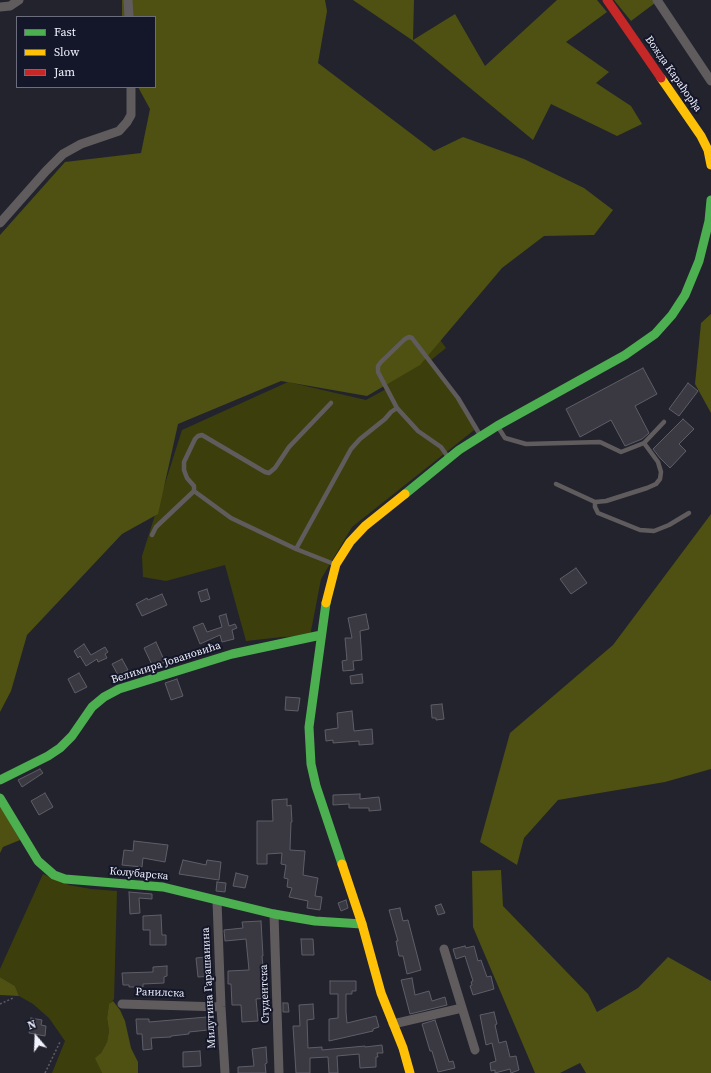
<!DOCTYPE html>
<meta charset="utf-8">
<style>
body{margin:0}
#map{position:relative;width:711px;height:1073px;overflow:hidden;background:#23232e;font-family:"Source Serif 4",serif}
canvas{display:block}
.legend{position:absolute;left:16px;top:16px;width:140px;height:72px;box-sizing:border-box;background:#141629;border:1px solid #6c6e7e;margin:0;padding:5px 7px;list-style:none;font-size:12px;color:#f0f2fd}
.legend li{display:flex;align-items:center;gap:8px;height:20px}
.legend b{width:20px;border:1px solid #6c6e7e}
.north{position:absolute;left:16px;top:1017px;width:40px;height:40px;-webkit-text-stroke:3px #141629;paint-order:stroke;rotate:341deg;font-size:11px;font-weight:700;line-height:16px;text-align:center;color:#f0f2fd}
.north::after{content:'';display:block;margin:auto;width:14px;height:18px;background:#f0f2fd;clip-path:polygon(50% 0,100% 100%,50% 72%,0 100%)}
</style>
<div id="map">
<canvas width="711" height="1073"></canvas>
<ul class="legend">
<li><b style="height:5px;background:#4caf50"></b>Fast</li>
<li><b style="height:5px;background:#ffc107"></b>Slow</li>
<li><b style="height:5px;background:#c62828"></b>Jam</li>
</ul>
<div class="north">N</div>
</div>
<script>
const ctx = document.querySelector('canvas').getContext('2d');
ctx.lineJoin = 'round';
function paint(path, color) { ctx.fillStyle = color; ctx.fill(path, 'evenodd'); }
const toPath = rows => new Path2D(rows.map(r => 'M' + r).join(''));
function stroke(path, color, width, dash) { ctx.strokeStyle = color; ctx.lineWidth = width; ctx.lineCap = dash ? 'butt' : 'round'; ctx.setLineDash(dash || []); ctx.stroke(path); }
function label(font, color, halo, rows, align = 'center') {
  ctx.font = font + ' "Source Serif 4",serif'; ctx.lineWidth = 4; ctx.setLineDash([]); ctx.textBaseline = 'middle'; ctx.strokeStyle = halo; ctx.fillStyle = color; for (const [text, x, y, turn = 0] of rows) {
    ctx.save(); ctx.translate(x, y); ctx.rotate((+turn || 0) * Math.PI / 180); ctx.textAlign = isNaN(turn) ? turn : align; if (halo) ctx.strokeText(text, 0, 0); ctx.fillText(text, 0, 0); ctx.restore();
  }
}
const green = toPath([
 [426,321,446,348,431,360,478,427,352,527,321,579,310,636,282,637,246,641,225,565,166,581,143,577,142,556,182,430,288,382,366,400,388,388,377,368],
 [43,874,69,885,91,889,117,891,114,999,109,1005,107,1018,109,1031,107,1042,101,1053,96,1058,102,1073,52,1073,65,1041,49,1018,33,1004,19,996,15,986,0,977,0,969]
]);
const forest = toPath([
 [122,0,325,0,327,11,318,63,434,151,463,137,524,159,584,188,613,210,594,235,544,236,502,268,420,365,367,396,281,381,178,424,158,514,122,534,27,635,11,691,0,712,0,235,65,162,141,153,150,109,138,87,155,87,155,17,122,17],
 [353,0,414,0,413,40,455,14,485,66,557,0,597,0,607,12,566,42,609,72,596,83,631,106,642,124,617,136,551,104,533,140,412,40],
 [614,0,653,0,655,3,631,21],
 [711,314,711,413,695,384,701,323],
 [711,514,711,769,665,782,558,800,524,838,517,865,480,842,510,733,613,645],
 [0,805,20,840,3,847,0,853],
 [501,870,503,906,588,994,597,1012,638,988,668,957,711,981,711,1073,586,1073,580,1063,560,1073,535,1073,473,927,472,871],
 [0,977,15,986,19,996,0,995],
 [113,1001,120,1010,125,1021,131,1048,138,1062,138,1073,102,1073,95,1058,101,1053,107,1042,109,1031,107,1018,109,1004]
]);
const building = toPath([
 [643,368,657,394,635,406,649,433,642,439,625,446,611,420,580,437,566,409,643,368],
 [688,383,698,391,679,416,669,409,688,383],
 [683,419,694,429,679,444,686,451,670,468,660,458,653,449,683,419],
 [576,568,587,583,571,594,560,579,576,568],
 [207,589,210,599,201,602,198,592,207,589],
 [162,594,167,605,142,616,136,604,147,598,148,600,162,594],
 [226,614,229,626,235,624,237,628,232,630,234,639,222,642,220,635,200,644,193,627,203,623,207,632,222,627,219,616,226,614],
 [366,614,369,629,360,631,362,660,353,661,354,670,343,671,342,661,347,660,345,638,352,638,348,618,366,614],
 [156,642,165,662,153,667,144,648,156,642],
 [84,644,91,655,105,647,108,652,105,654,107,658,98,662,97,659,86,666,80,656,78,658,74,651,84,644],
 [122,659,128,670,118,675,112,664,122,659],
 [79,673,87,687,75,693,68,679,79,673],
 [362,674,363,683,351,684,350,676,362,674],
 [177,679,183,696,171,700,165,683,177,679],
 [286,697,300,698,298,711,285,710,286,697],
 [442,704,444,719,436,720,436,718,432,718,431,705,442,704],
 [352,711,354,731,372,729,373,744,359,745,359,741,333,743,333,740,326,741,325,730,338,728,337,713,352,711],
 [40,769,43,773,22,787,18,780,40,769],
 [45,793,53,807,39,815,31,801,45,793],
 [360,794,360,799,379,797,381,810,369,811,369,808,349,808,349,804,333,805,333,795,360,794],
 [287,799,287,806,291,805,292,822,291,822,290,850,305,851,303,875,318,878,315,896,322,897,320,910,307,908,308,901,289,897,292,888,287,887,288,879,284,878,286,865,281,864,282,853,267,854,267,864,257,864,257,821,273,821,272,800,287,799],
 [134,841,168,845,165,862,143,858,142,867,122,865,124,850,133,851,134,841],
 [183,860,206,865,207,860,221,862,219,880,179,874,183,860],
 [236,873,248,876,245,888,233,886,236,873],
 [217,882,226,883,225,892,216,891,217,882],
 [129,892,152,894,152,899,139,898,140,913,130,914,129,892],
 [346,900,348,908,341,911,338,903,346,900],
 [441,904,445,913,438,915,435,906,441,904],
 [400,908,403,921,408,920,421,970,407,974,403,956,399,956,396,941,398,941,389,910,400,908],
 [161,915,162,935,166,935,166,945,150,945,150,930,143,930,143,916,161,915],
 [261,921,263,956,262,956,266,998,256,999,258,1021,242,1022,241,1005,232,1005,231,984,228,984,228,971,249,970,246,939,225,941,224,930,243,928,242,922,261,921],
 [301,939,313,939,314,955,302,955,301,939],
 [465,946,466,948,474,946,478,961,481,960,487,977,491,976,494,989,473,995,470,986,472,985,471,982,473,981,465,956,456,959,453,949,465,946],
 [206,957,207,964,211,963,212,976,198,977,196,958,206,957],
 [167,966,167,976,164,977,164,983,143,984,143,987,129,987,129,985,123,985,122,973,153,972,153,967,167,966],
 [412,978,415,995,429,991,432,1001,445,997,447,1005,410,1014,401,980,412,978],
 [330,981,356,981,356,991,352,991,352,994,346,994,346,1012,347,1023,376,1016,379,1027,373,1029,373,1031,329,1041,329,1019,338,1018,338,994,330,994,330,981],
 [283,1003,288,1003,289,1012,283,1012,283,1003],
 [313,1004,314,1019,307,1020,308,1048,322,1047,322,1050,365,1046,365,1047,382,1045,383,1053,377,1053,378,1057,376,1057,376,1067,360,1068,359,1054,337,1056,338,1073,329,1073,328,1057,310,1058,310,1073,296,1073,293,1026,300,1026,299,1005,313,1004],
 [494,1012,497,1024,495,1025,499,1043,506,1041,510,1057,516,1056,519,1070,511,1073,510,1069,495,1073,495,1070,491,1071,490,1063,496,1061,492,1043,486,1045,480,1015,494,1012],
 [207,1017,208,1030,189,1032,189,1034,171,1036,171,1037,151,1038,152,1049,143,1050,142,1034,137,1034,136,1019,149,1019,149,1022,207,1017],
 [31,1018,42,1020,41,1025,46,1026,45,1036,29,1033,31,1018],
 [435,1020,449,1062,453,1061,455,1068,438,1072,432,1051,430,1051,422,1024,435,1020],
 [266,1047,267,1063,265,1064,266,1073,238,1073,238,1067,254,1066,252,1049,266,1047],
 [200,1051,201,1066,183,1067,183,1052,200,1051]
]);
const path = toPath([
 [0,1004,13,998],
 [45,1073,60,1042]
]);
const lane = toPath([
 [498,427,505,438,526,444,600,442,621,452,644,443,664,422],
 [448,457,441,447,418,431,397,408,378,372,378,366,381,362,405,339,409,337,412,338,458,398,480,435],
 [556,484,595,502,606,501,647,488,656,484,660,479,661,472,658,462,644,443],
 [194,491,231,518,296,549,334,564],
 [595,502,595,507,598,513,640,530,654,531,669,525,689,513],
 [152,535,156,527,194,491,194,486,187,478,184,470,184,462,195,439,198,436,202,435,265,472,269,473,275,468,289,447,331,403],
 [296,549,351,449,360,439,385,419,391,412,397,408]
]);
const street = toPath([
 [128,0,129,17],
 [657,0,711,81],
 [0,7,10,6,19,0],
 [0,223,46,171,63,154,81,144,119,131,127,122,131,115,131,87],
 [217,901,221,1007,225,1073],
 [274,914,279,1073],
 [444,949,475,1050],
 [122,1004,221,1007],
 [393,1024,462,1008]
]);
const fast = toPath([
 [405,494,459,450,497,426,625,355,655,334,672,315,685,295,699,261,709,221,711,200],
 [326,603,309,727,311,764,316,786,342,864],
 [0,780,48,756,60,748,72,736,92,707,104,697,119,689,232,654,321,635],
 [0,798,38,861,54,875,65,879,163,887,274,914,315,921,362,924]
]);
const slow = toPath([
 [661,78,701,136,708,150,711,165],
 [326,603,336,564,350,542,365,526,405,494],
 [342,864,362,924,381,993,403,1048,410,1073]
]);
const jam = toPath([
 [607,0,661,78]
]);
const streetNames = [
 ["Вожда Карађорђа",673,74,55],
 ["Велимира Јовановића",166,663,-18],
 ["Колубарска",139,874,5],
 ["Милутина Гарашанина",209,988,-93],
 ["Ранилска",160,993,2],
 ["Студентска",265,994,-92]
];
paint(green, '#3c3f0b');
paint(forest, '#4e5111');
paint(building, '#3a3942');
stroke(building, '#5e5e68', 1);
stroke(path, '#5e5c60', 1.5, [2, 2]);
stroke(lane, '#605c5e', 4.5);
stroke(street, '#605c5e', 9);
stroke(fast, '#4caf50', 9);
stroke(slow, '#ffc107', 9);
stroke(jam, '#c62828', 9);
label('11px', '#f0f2fd', '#141629', streetNames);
</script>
